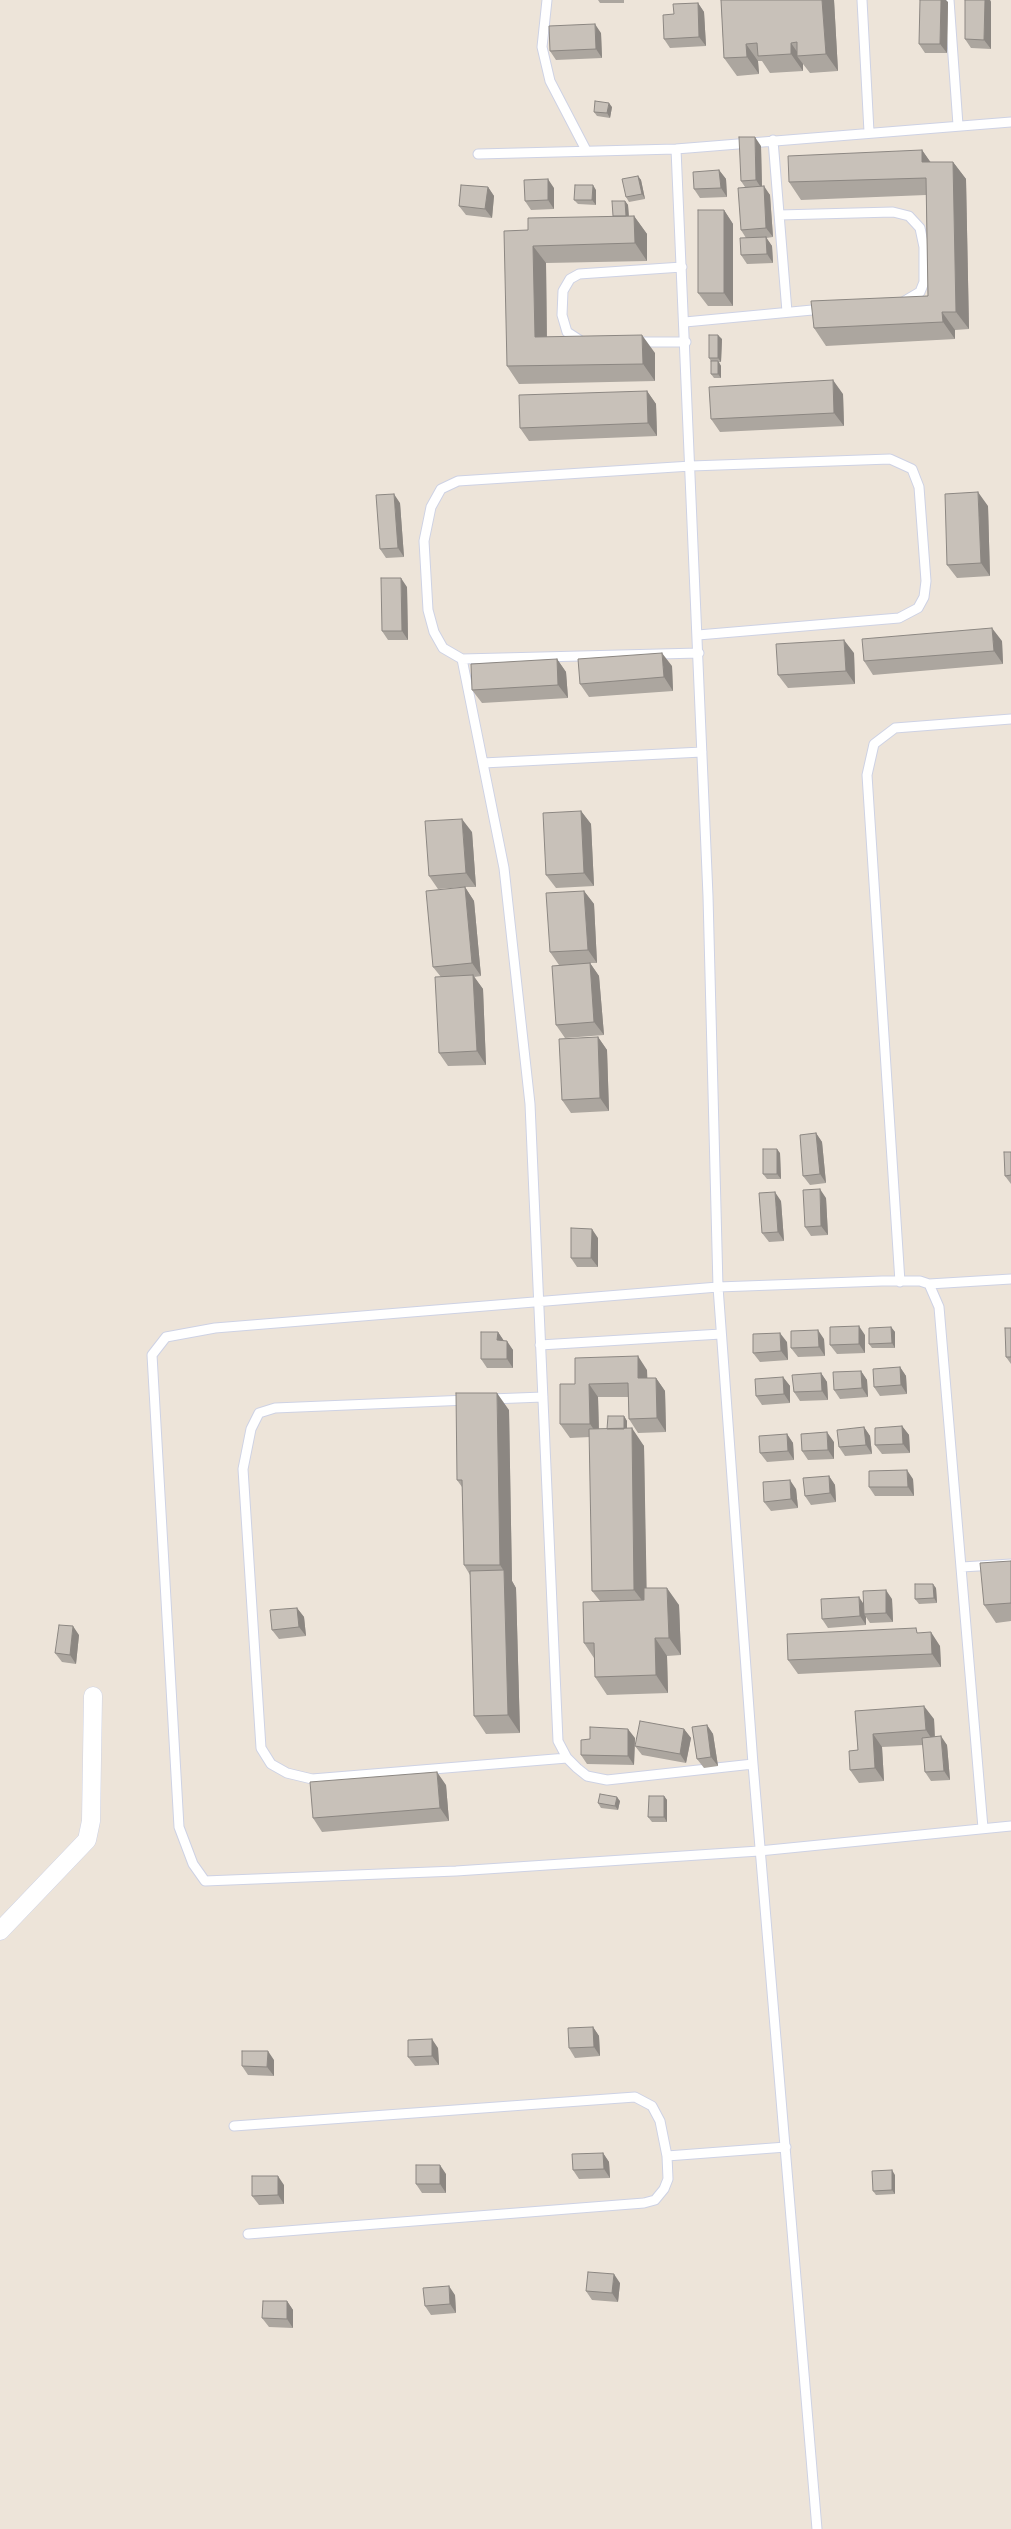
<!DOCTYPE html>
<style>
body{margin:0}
canvas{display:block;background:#ede4d9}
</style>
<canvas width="1011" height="2529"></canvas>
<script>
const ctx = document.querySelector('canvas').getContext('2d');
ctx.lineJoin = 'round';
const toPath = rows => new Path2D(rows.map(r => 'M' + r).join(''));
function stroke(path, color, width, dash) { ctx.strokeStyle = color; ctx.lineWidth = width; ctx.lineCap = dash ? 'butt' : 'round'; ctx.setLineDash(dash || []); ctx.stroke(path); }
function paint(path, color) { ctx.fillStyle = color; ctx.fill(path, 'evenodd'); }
const lane = toPath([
 [547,0,542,47,550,81,586,150],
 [862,0,869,132],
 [949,0,958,125],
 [773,140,787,312],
 [676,149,708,896,718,1287,753,1764],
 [478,154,676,149,1011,122],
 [779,215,893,212,909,216,920,228,924,247,924,282,920,292,903,302],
 [685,322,823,309],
 [581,341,567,332,562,315,563,291,570,279,579,274,682,267],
 [637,342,686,342],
 [698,635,899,618,918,608,924,597,926,581,919,487,912,469,890,459,691,466,458,481,441,489,431,507,424,541,428,610,434,632,443,648,462,659,699,653],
 [462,659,504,868,530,1104,558,1741,567,1758,577,1768,587,1776,607,1780,753,1764,817,2529],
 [483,763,702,752],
 [1011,1279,929,1284,920,1281,882,1281,718,1287,215,1328,166,1337,152,1355,179,1827,193,1864,205,1881,456,1871,759,1851,1011,1826],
 [900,1282,867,775,874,744,895,728,1011,719],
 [929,1284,939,1307,983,1828],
 [540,1345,721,1334],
 [491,1399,543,1397],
 [468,1400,275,1408,259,1413,251,1429,243,1469,261,1748,271,1764,287,1773,312,1779,567,1758],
 [962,1567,1011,1564],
 [234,2126,635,2097,652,2106,660,2121,667,2156,668,2179,664,2189,655,2200,644,2203,248,2234],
 [667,2156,786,2147]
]);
const street = toPath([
 [0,1931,87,1840,91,1821,93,1696]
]);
const wall = toPath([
 [598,0,624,0,624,3,600,3],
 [721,0,834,0,838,71,810,73,803,64,803,71,770,73,762,61,758,61,759,74,737,76,724,58],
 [965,0,990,0,991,2,991,49,971,48,965,39],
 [948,2,947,53,925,53,919,44],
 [698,3,704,12,706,46,670,48,664,39,674,14],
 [601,33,602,58,556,60,550,51],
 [612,107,610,118,597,116,594,112],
 [761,146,762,186,770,195,773,237,766,238,772,246,773,263,747,264,741,255,746,238,741,230,745,187,741,181],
 [922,150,930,162,953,162,966,179,969,329,955,330,955,339,826,346,814,328,928,296,926,195,801,200,789,182],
 [719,170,726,179,727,197,700,198,694,189],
 [638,176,641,180,645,199,629,202,626,197],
 [488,187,494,196,492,218,466,215,459,206],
 [554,188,554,209,531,210,525,201],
 [596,190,596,205,578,204,574,200],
 [625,201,628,205,629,216,634,216,647,234,647,261,546,263,547,337,655,353,655,381,519,384,507,366,528,230,613,216],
 [724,210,733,224,733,306,708,306,698,293],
 [722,339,721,362,719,362,721,366,721,378,714,378,711,374,711,361,709,358],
 [647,391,656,404,657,436,529,441,520,428],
 [843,394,844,426,720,432,711,419],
 [400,503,404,557,386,558,380,549],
 [988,506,990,576,957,578,947,565],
 [407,587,408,640,388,640,382,631],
 [1002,641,1003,664,873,675,864,661],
 [854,653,855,684,788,688,778,675],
 [557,659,566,672,568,698,482,703,472,690],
 [672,666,673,691,589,697,580,684],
 [581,811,591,824,594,886,556,888,546,875],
 [472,832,476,887,465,887,474,901,481,976,474,977,483,989,486,1065,448,1066,439,1053,441,977,433,967,464,887,438,889,429,876],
 [584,891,594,904,597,963,590,963,599,976,604,1035,565,1038,556,1025,559,965,550,952],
 [598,1037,607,1050,609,1111,571,1113,562,1100],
 [816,1133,822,1142,826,1183,810,1185,803,1176],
 [1011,1152,1011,1184,1005,1176],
 [780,1153,781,1179,767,1179,763,1174],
 [826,1198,828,1235,811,1236,805,1227],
 [781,1201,784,1241,769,1242,762,1233],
 [598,1238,598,1267,577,1267,571,1258],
 [891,1327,895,1332,895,1348,872,1348,869,1344],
 [1011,1328,1011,1364,1006,1357],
 [498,1332,504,1341,513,1350,513,1368,487,1368,481,1359],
 [865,1335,865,1353,837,1354,830,1345],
 [824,1339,825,1356,798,1357,791,1348],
 [787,1342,788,1360,760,1362,753,1353],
 [900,1367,906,1376,907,1394,880,1396,874,1387],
 [647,1370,647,1378,656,1378,665,1391,666,1432,638,1433,629,1419,628,1397,598,1397,599,1429,607,1429,624,1416,627,1421,627,1429,644,1446,646,1588,679,1605,681,1655,667,1656,668,1693,607,1695,595,1677,594,1658,584,1643,600,1601,592,1591,590,1437,570,1438,560,1424,575,1384],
 [861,1371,867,1380,868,1397,840,1399,834,1390],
 [821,1373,827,1382,828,1400,800,1401,794,1392],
 [783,1377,790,1386,790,1403,762,1405,756,1396],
 [509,1410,512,1581,516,1588,520,1733,486,1734,474,1716,470,1575,464,1565,462,1487,457,1480],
 [902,1426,909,1435,910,1453,882,1454,875,1445],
 [864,1427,870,1436,872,1454,845,1456,839,1447],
 [787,1434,793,1443,794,1460,767,1462,760,1453],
 [834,1442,834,1459,808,1460,802,1451],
 [829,1476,835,1485,836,1502,811,1505,805,1496],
 [913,1479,914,1496,875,1496,869,1487],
 [796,1489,798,1508,771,1511,764,1502],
 [1011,1561,1011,1621,996,1623,984,1605],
 [936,1588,937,1603,919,1604,915,1599],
 [892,1599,893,1622,870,1623,866,1617,866,1625,828,1628,822,1619,863,1603],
 [297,1608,304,1617,306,1636,279,1639,272,1630],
 [920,1633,940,1646,941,1667,798,1674,788,1660],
 [79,1635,76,1664,62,1662,55,1653],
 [855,1711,934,1719,935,1737,947,1745,950,1780,931,1781,925,1772,923,1745,882,1747,884,1781,859,1783,850,1770,858,1750],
 [707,1725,713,1734,718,1766,704,1768,697,1759],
 [684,1729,691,1738,686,1763,642,1755,635,1746],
 [635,1738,634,1765,587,1764,581,1755,590,1739],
 [446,1785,449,1821,322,1832,313,1818],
 [664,1796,667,1800,667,1822,652,1822,648,1817],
 [620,1801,618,1810,601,1808,598,1803],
 [593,2027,599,2036,600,2056,575,2058,569,2048],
 [438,2048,439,2065,415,2066,408,2057],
 [274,2060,274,2076,248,2075,242,2066],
 [603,2153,609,2162,610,2178,579,2179,573,2170],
 [446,2174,446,2193,422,2193,416,2184],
 [895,2175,895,2194,876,2195,873,2191],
 [284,2185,284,2204,259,2205,252,2196],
 [620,2283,618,2302,592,2300,586,2291],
 [455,2295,456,2313,431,2315,425,2306],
 [287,2301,293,2310,293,2328,269,2327,262,2318]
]);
const shadedWall = toPath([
 [822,0,834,0,838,71,826,54],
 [941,0,946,0,948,2,947,53,940,44],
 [985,0,990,0,991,2,991,49,984,40],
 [698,3,704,12,706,46,699,37],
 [595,24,601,33,602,58,596,49],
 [791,43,800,56,797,56,803,64,803,71,791,54],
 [746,44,758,61,759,74,747,57],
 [609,103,612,107,610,118,607,113],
 [755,137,761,146,762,189,756,180],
 [922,150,934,167,922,162],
 [953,162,966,179,969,329,956,312],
 [719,170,726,179,727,197,721,188],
 [638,176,641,180,645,199,642,194],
 [548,179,554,188,554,209,548,200],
 [593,185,596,190,596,205,592,200],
 [764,186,770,195,773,237,766,228],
 [488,187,494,196,492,218,485,209],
 [625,201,628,205,629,221,626,216],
 [724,210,733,224,733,306,724,293],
 [634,216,647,234,647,261,635,243],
 [766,237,772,246,773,263,767,254],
 [533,246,546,263,547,355,535,337],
 [942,312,955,330,955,339,943,322],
 [642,335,655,353,655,381,643,364],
 [718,335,722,339,721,362,718,358],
 [718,361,721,366,721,378,718,374],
 [833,380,843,394,844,426,834,413],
 [647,391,656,404,657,436,648,423],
 [978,492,988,506,990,576,981,563],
 [394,494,400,503,404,557,398,548],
 [401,578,407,587,408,640,402,631],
 [992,628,1002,641,1003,664,994,651],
 [844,640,854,653,855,684,846,671],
 [662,653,672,666,673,691,664,677],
 [557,659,566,672,568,698,558,685],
 [581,811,591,824,594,886,584,873],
 [462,819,472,832,476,887,466,873],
 [465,887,474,901,481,976,472,963],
 [584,891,594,904,597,963,588,950],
 [590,963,599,976,604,1035,594,1022],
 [473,975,483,989,486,1065,477,1051],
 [598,1037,607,1050,609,1111,600,1098],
 [816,1133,822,1142,826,1183,820,1174],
 [777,1149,780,1153,781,1179,777,1174],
 [820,1189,826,1198,828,1235,821,1226],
 [775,1192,781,1201,784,1241,778,1232],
 [592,1229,598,1238,598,1267,591,1258],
 [859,1326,865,1335,865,1353,859,1344],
 [891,1327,895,1332,895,1348,892,1343],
 [818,1330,824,1339,825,1356,819,1347],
 [498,1332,504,1341,497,1340],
 [780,1333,787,1342,788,1360,781,1351],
 [507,1341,513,1350,513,1368,507,1359],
 [638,1356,647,1370,648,1392,638,1378],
 [900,1367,906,1376,907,1394,901,1385],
 [861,1371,867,1380,868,1397,862,1388],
 [821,1373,827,1382,828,1400,822,1391],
 [783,1377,790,1386,790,1403,784,1394],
 [656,1378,665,1391,666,1432,657,1418],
 [589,1384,598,1397,599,1437,590,1424],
 [497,1393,509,1410,512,1581,516,1588,520,1733,508,1715,504,1571,500,1565],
 [624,1416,627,1421,627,1437,624,1433],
 [902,1426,909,1435,910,1453,903,1444],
 [864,1427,870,1436,872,1454,866,1445],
 [632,1428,644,1446,647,1607,634,1590],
 [827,1432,834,1442,834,1459,828,1450],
 [787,1434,793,1443,794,1460,788,1451],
 [907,1470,913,1479,914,1496,908,1487],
 [829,1476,835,1485,836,1502,830,1493],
 [790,1480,796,1489,798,1508,791,1499],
 [933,1584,936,1588,937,1603,934,1598],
 [667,1588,679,1605,681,1655,669,1638],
 [886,1590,892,1599,893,1622,886,1613],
 [859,1597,865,1606,864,1614,866,1617,866,1625,860,1616],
 [297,1608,304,1617,306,1636,299,1627],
 [73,1626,79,1635,76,1664,70,1655],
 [931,1632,940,1646,941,1667,932,1654],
 [655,1638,667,1656,668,1693,656,1675],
 [924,1706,934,1719,935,1744,926,1730],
 [707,1725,713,1734,718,1766,711,1757],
 [628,1729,635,1738,634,1765,628,1756],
 [684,1729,691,1738,686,1763,680,1754],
 [873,1734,882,1747,884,1781,875,1768],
 [941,1736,947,1745,950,1780,944,1771],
 [437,1772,446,1785,449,1821,440,1808],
 [664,1796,667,1800,667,1822,664,1817],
 [617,1797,620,1801,618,1810,615,1806],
 [593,2027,599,2036,600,2056,594,2047],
 [432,2039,438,2048,439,2065,432,2056],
 [268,2051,274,2060,274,2076,267,2067],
 [603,2153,609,2162,610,2178,604,2169],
 [440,2165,446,2174,446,2193,440,2184],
 [892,2170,895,2175,895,2194,892,2190],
 [278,2176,284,2185,284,2204,278,2195],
 [614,2274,620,2283,618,2302,612,2293],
 [449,2286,455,2295,456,2313,450,2304],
 [287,2301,293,2310,293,2328,287,2319]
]);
const building = toPath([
 [721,0,822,0,826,54,797,56,797,42,791,43,791,54,758,56,757,43,746,44,747,57,724,58,721,0],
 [920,0,941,0,940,44,919,44,920,0],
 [965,0,985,0,984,40,965,39,965,0],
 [698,3,699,37,664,39,663,15,674,14,673,4,698,3],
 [595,24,596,49,550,51,549,26,595,24],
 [595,101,609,103,607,113,594,112,595,101],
 [739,137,755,137,756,180,741,181,739,137],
 [922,150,922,162,953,162,956,312,942,312,943,322,814,328,811,301,928,296,926,178,789,182,788,156,922,150],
 [719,170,721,188,694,189,693,172,719,170],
 [638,176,642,194,626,197,622,179,638,176],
 [548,179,548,200,525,201,524,180,548,179],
 [461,185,488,187,485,209,459,206,461,185],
 [575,185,593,185,592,200,574,200,575,185],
 [764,186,766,228,741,230,738,188,764,186],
 [612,201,625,201,626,216,613,216,612,201],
 [698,210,724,210,724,293,698,293,698,210],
 [634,216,635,243,533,246,535,337,642,335,643,364,507,366,504,231,528,230,528,218,634,216],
 [766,237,767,254,741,255,740,238,766,237],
 [709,335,718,335,718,358,709,358,709,335],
 [711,361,718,361,718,374,711,374,711,361],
 [833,380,834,413,711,419,709,387,833,380],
 [647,391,648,423,520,428,519,395,647,391],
 [978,492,981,563,947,565,945,494,978,492],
 [394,494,398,548,380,549,376,495,394,494],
 [381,578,401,578,402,631,382,631,381,578],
 [992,628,994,651,864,661,862,639,992,628],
 [844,640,846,671,778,675,776,644,844,640],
 [662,653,664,677,580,684,578,659,662,653],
 [557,659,558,685,472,690,471,664,557,659],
 [581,811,584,873,546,875,543,813,581,811],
 [462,819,466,873,429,876,425,821,462,819],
 [465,887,472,963,433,967,426,891,465,887],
 [584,891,588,950,550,952,546,893,584,891],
 [590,963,594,1022,556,1025,552,966,590,963],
 [473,975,477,1051,439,1053,435,977,473,975],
 [598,1037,600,1098,562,1100,559,1039,598,1037],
 [816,1133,820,1174,803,1176,800,1135,816,1133],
 [763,1149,777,1149,777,1174,763,1174,763,1149],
 [1004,1152,1011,1152,1011,1175,1005,1176,1004,1152],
 [820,1189,821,1226,805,1227,803,1190,820,1189],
 [775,1192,778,1232,762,1233,759,1193,775,1192],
 [571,1228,592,1229,591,1258,571,1258,571,1228],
 [859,1326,859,1344,830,1345,830,1327,859,1326],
 [891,1327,892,1343,869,1344,869,1328,891,1327],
 [1005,1328,1011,1328,1011,1357,1006,1357,1005,1328],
 [818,1330,819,1347,791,1348,791,1331,818,1330],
 [481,1332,498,1332,497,1340,507,1341,507,1359,481,1359,481,1332],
 [780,1333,781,1351,753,1353,753,1334,780,1333],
 [638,1356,638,1378,656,1378,657,1418,629,1419,628,1383,589,1384,590,1424,560,1424,560,1384,575,1384,575,1358,638,1356],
 [900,1367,901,1385,874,1387,873,1369,900,1367],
 [861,1371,862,1388,834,1390,833,1372,861,1371],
 [821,1373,822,1391,794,1392,792,1375,821,1373],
 [783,1377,784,1394,756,1396,755,1379,783,1377],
 [456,1393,497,1393,500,1565,464,1565,462,1480,457,1480,456,1393],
 [608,1416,624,1416,624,1429,607,1429,608,1416],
 [902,1426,903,1444,875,1445,875,1428,902,1426],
 [864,1427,866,1445,839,1447,837,1430,864,1427],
 [632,1428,634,1590,592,1591,589,1429,632,1428],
 [827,1432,828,1450,802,1451,801,1434,827,1432],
 [787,1434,788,1451,760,1453,759,1436,787,1434],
 [907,1470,908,1487,869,1487,869,1471,907,1470],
 [829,1476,830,1493,805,1496,803,1478,829,1476],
 [790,1480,791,1499,764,1502,763,1482,790,1480],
 [1011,1561,1011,1603,984,1605,980,1563,1011,1561],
 [504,1570,508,1715,474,1716,470,1571,504,1570],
 [915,1584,933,1584,934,1598,915,1599,915,1584],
 [644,1588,667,1588,669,1638,655,1638,656,1675,595,1677,594,1643,584,1643,583,1602,644,1600,644,1588],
 [886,1590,886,1613,864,1614,863,1591,886,1590],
 [859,1597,860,1616,822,1619,821,1599,859,1597],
 [297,1608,299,1627,272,1630,270,1610,297,1608],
 [59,1625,73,1626,70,1655,55,1653,59,1625],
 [916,1628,917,1633,931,1632,932,1654,788,1660,787,1634,916,1628],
 [924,1706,926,1730,873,1734,875,1768,850,1770,849,1751,858,1750,855,1711,924,1706],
 [640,1721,684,1729,680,1754,635,1746,640,1721],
 [707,1725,711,1757,697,1759,692,1727,707,1725],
 [590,1727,628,1729,628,1756,581,1755,581,1740,590,1739,590,1727],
 [941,1736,944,1771,925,1772,922,1738,941,1736],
 [437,1772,440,1808,313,1818,310,1782,437,1772],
 [600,1794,617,1797,615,1806,598,1803,600,1794],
 [649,1796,664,1796,664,1817,648,1817,649,1796],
 [593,2027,594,2047,569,2048,568,2028,593,2027],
 [432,2039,432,2056,408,2057,408,2040,432,2039],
 [242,2051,268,2051,267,2067,242,2066,242,2051],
 [603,2153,604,2169,573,2170,572,2154,603,2153],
 [416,2165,440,2165,440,2184,416,2184,416,2165],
 [892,2170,892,2190,873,2191,872,2171,892,2170],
 [252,2176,278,2176,278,2195,252,2196,252,2176],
 [588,2272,614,2274,612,2293,586,2291,588,2272],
 [449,2286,450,2304,425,2306,423,2288,449,2286],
 [263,2301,287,2301,287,2319,262,2318,263,2301]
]);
stroke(lane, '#ced2e4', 11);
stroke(street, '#ced2e4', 19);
stroke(lane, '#fff', 9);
stroke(street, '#fff', 18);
paint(wall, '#aca69f');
paint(shadedWall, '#8c8782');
paint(building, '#c8c1b9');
stroke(building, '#8c8782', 1);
</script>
